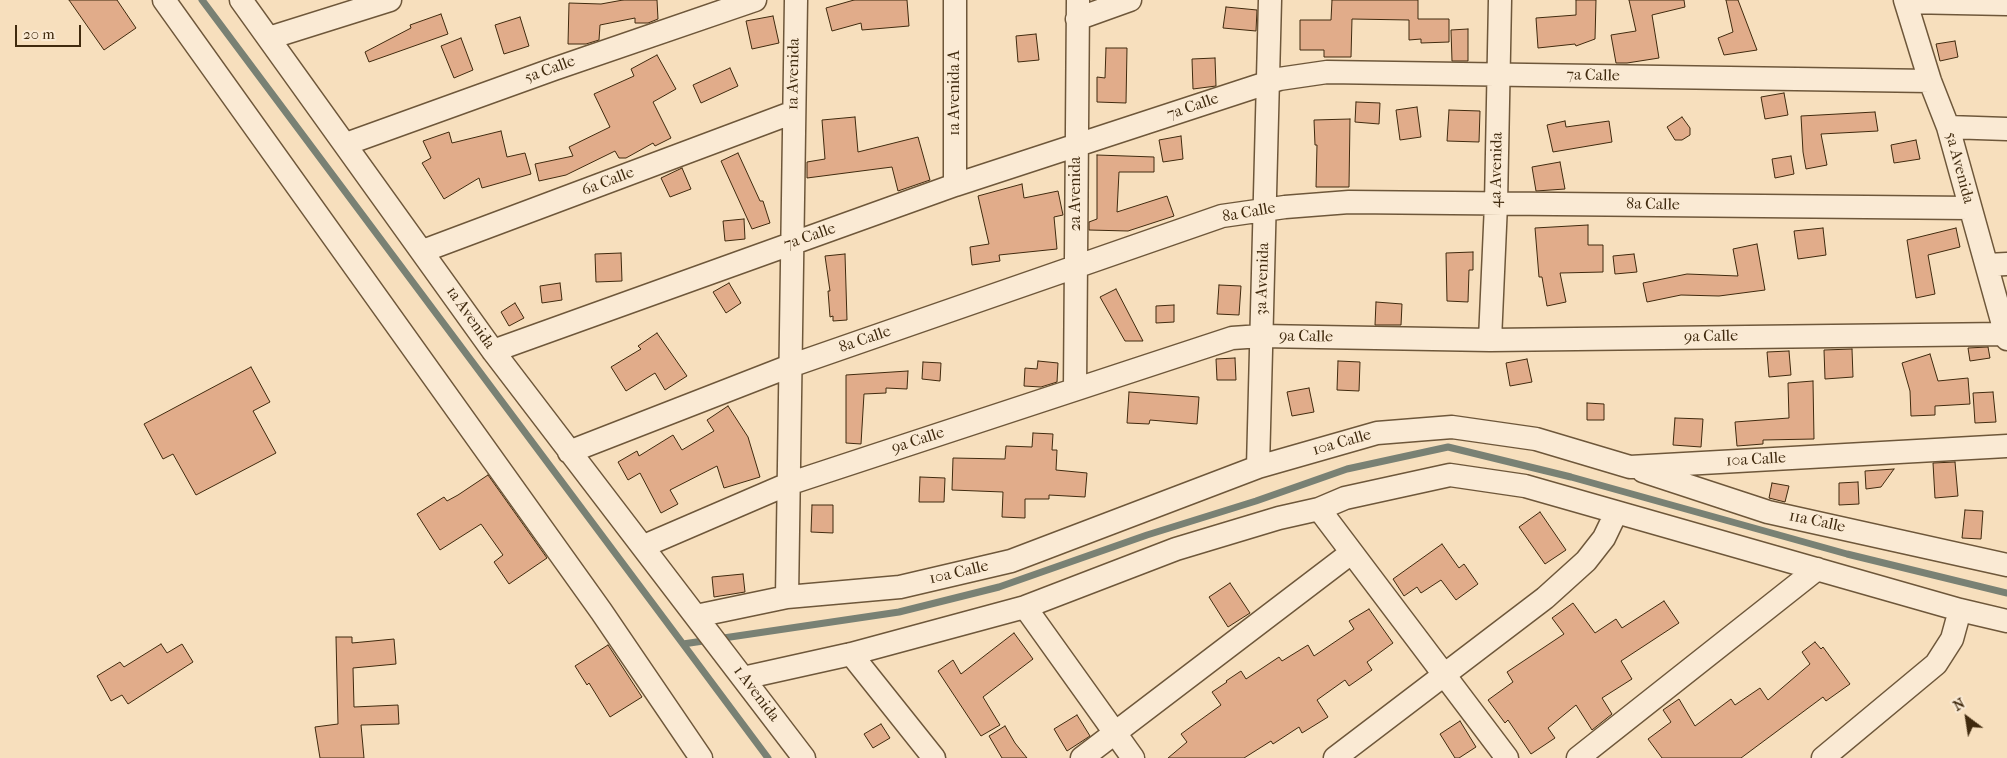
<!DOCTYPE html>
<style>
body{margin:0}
#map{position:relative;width:2007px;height:758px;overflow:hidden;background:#f7dfbd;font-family:"IM FELL French Canon",serif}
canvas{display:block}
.north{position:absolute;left:1942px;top:693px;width:50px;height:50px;-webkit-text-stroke:4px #faead4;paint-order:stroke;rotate:329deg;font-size:14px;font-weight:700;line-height:20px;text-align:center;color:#402a0e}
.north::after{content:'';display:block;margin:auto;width:18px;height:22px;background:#402a0e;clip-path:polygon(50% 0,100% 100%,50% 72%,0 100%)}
.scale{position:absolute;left:15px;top:25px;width:66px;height:22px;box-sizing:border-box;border:2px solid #402a0e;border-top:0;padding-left:6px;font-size:15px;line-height:18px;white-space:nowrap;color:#402a0e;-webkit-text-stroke:4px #faead4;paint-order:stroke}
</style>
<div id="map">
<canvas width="2007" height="758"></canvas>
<div class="north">N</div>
<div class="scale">20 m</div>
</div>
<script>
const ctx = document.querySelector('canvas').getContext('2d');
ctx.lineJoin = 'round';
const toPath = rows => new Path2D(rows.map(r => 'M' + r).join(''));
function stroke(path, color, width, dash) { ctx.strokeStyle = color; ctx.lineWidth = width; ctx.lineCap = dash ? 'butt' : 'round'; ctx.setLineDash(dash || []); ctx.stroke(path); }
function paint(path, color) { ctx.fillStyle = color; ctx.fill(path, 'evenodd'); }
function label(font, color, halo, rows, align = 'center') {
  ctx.font = font + ' "IM FELL French Canon",serif'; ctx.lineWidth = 4; ctx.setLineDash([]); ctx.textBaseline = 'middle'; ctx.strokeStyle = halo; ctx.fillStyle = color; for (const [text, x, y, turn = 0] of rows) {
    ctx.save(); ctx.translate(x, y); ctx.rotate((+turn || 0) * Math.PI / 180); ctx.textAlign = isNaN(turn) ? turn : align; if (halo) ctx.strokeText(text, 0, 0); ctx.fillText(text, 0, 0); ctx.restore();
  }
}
const stream = toPath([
 [202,0,683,644,899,612,999,587,1147,535,1256,501,1347,469,1448,447,1571,477,1847,554,2007,593],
 [683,644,768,758]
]);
const building = toPath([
 [69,0,117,0,136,28,104,50,69,0],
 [623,0,657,0,658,19,648,23,635,23,635,18,600,25,599,40,586,44,568,44,569,3,601,4,623,0],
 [854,0,907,0,909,26,862,30,861,23,832,31,826,8,854,0],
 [1332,0,1418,0,1418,19,1449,19,1449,42,1421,43,1421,39,1409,40,1409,20,1352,19,1351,57,1324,57,1324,50,1300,50,1300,20,1331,20,1332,0],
 [1576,0,1596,0,1595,39,1576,46,1575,44,1538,48,1536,18,1576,15,1576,0],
 [1629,0,1684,0,1685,7,1652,15,1659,58,1627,63,1616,63,1611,35,1636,31,1629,0],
 [1726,0,1738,0,1757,50,1724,55,1718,38,1733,32,1726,0],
 [1226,7,1257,10,1256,31,1223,28,1226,7],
 [441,14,448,34,369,62,365,52,411,28,410,25,441,14],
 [773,16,779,43,752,49,746,21,773,16],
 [520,17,529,46,504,54,495,25,520,17],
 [1468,29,1468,61,1452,61,1451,30,1468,29],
 [1036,34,1039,60,1018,62,1016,36,1036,34],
 [461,38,473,70,454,78,441,46,461,38],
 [1955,41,1958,57,1940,61,1936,44,1955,41],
 [1106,48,1127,48,1126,103,1097,102,1097,77,1105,78,1106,48],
 [657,55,676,89,653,102,671,138,655,146,653,143,626,158,619,158,615,151,566,175,539,181,535,164,573,156,569,147,610,127,594,94,634,76,631,69,657,55],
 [1215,58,1216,86,1193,89,1192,59,1215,58],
 [730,68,738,86,701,103,693,85,730,68],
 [1784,93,1788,115,1765,119,1761,97,1784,93],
 [1356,102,1380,103,1379,124,1355,122,1356,102],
 [1417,107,1421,137,1400,140,1396,110,1417,107],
 [1449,110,1480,111,1479,142,1447,141,1449,110],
 [1875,112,1878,131,1821,134,1827,165,1806,169,1803,152,1801,116,1875,112],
 [855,117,858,152,918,137,930,180,898,191,892,167,807,178,807,162,825,159,822,120,855,117],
 [1682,117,1690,128,1690,135,1682,140,1675,140,1667,127,1682,117],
 [1350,119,1349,187,1316,187,1317,145,1315,145,1314,120,1350,119],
 [1565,121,1566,127,1609,121,1612,142,1553,152,1547,125,1565,121],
 [501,131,507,157,525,153,531,174,482,188,479,178,444,199,422,163,431,158,423,141,449,132,452,143,501,131],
 [1181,136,1183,159,1163,162,1159,140,1181,136],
 [1916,140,1920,159,1894,163,1891,145,1916,140],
 [738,153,760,201,763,201,770,223,752,229,721,161,738,153],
 [1097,155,1154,157,1154,172,1119,172,1117,212,1167,196,1174,216,1128,231,1089,230,1089,222,1097,219,1097,155],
 [1791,156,1794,174,1775,178,1772,159,1791,156],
 [1560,162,1565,189,1536,191,1532,167,1560,162],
 [682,168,691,189,670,197,661,178,682,168],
 [1022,184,1024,198,1058,191,1063,215,1054,217,1057,249,999,255,1000,261,972,265,970,247,989,244,978,196,1022,184],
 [744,219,745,239,725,241,723,221,744,219],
 [1588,225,1588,245,1603,245,1603,272,1560,273,1566,302,1547,306,1542,277,1539,277,1535,228,1588,225],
 [1823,228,1826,255,1798,259,1794,231,1823,228],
 [1956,228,1960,247,1928,255,1935,294,1916,298,1907,240,1956,228],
 [1757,244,1765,290,1719,296,1681,295,1647,302,1643,283,1687,274,1738,276,1733,249,1757,244],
 [1473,252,1473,270,1469,270,1468,302,1447,301,1446,253,1473,252],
 [621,253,622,281,596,282,595,254,621,253],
 [845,254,847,320,833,321,833,316,830,317,828,291,830,291,825,256,845,254],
 [1634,254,1637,272,1615,274,1613,256,1634,254],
 [560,283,562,300,542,303,540,286,560,283],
 [729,283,741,303,726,313,713,292,729,283],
 [1219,285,1241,286,1239,315,1217,314,1219,285],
 [1116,289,1143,341,1125,341,1100,297,1116,289],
 [1376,302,1402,304,1401,325,1375,325,1376,302],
 [515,303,524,318,509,326,501,312,515,303],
 [1174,305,1174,322,1156,323,1156,306,1174,305],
 [657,333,687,376,665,390,655,373,626,391,611,367,641,349,638,346,657,333],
 [1988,347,1990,358,1970,361,1968,348,1988,347],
 [1852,349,1853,377,1825,379,1824,350,1852,349],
 [1789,351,1791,375,1769,377,1767,352,1789,351],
 [1930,354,1938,381,1968,378,1970,404,1935,406,1935,415,1911,416,1910,391,1902,363,1930,354],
 [1235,358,1236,380,1217,380,1216,359,1235,358],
 [1527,359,1532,382,1510,386,1506,363,1527,359],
 [1038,361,1058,363,1057,382,1041,387,1024,386,1025,368,1037,369,1038,361],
 [1338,361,1360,362,1359,391,1337,390,1338,361],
 [923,362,941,363,940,381,922,379,923,362],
 [251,367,270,402,253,411,276,453,196,495,173,454,163,459,144,424,251,367],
 [908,371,907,389,886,388,886,393,864,394,861,444,846,443,846,375,908,371],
 [1813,381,1814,439,1763,440,1763,444,1737,446,1735,422,1789,418,1788,383,1813,381],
 [1309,388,1314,412,1292,416,1287,392,1309,388],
 [1129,392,1199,397,1197,424,1150,420,1149,424,1127,423,1129,392],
 [1993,392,1996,422,1975,423,1973,393,1993,392],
 [1587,403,1604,404,1604,420,1587,420,1587,403],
 [728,406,748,437,760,477,724,488,717,466,670,490,678,504,661,513,640,473,628,480,618,462,637,451,639,456,673,435,682,450,714,431,707,420,728,406],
 [1675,418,1703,419,1701,447,1673,445,1675,418],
 [1033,433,1053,434,1052,450,1057,450,1056,470,1087,473,1085,497,1049,495,1049,499,1025,499,1025,518,1002,517,1003,492,952,490,953,458,1005,459,1006,446,1032,447,1033,433],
 [1955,462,1958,496,1935,498,1933,463,1955,462],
 [1894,469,1881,487,1866,489,1865,471,1894,469],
 [488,475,547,558,509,584,494,562,503,555,481,524,440,550,417,514,444,497,447,501,458,495,488,475],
 [920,477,945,478,944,502,919,502,920,477],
 [1858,482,1859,504,1839,505,1839,483,1858,482],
 [1772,483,1789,486,1785,502,1769,498,1772,483],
 [812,505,833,505,833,533,811,532,812,505],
 [1965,510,1983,511,1981,539,1962,538,1965,510],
 [1540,512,1566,550,1545,564,1519,527,1540,512],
 [1442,544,1459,568,1464,564,1478,584,1456,600,1441,580,1421,593,1417,587,1404,596,1393,579,1442,544],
 [743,574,745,592,714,597,712,577,743,574],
 [1230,583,1250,613,1228,627,1209,597,1230,583],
 [1664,601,1679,623,1621,661,1632,679,1602,698,1612,714,1592,730,1576,705,1548,728,1555,738,1531,754,1508,720,1505,723,1488,700,1513,682,1507,672,1564,634,1552,618,1573,603,1595,633,1616,619,1622,628,1664,601],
 [1369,609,1393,643,1367,662,1372,670,1349,686,1345,680,1317,700,1328,717,1302,733,1299,727,1273,744,1271,741,1244,758,1168,758,1187,742,1181,734,1221,705,1212,692,1227,682,1226,681,1241,671,1246,679,1279,657,1282,661,1308,645,1314,656,1354,629,1349,621,1369,609],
 [1014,633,1033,659,983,697,1000,725,981,736,938,671,953,660,961,674,1014,633],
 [336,637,352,637,352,643,394,639,396,664,353,668,354,707,398,705,399,724,361,725,364,758,320,758,315,727,338,724,336,637],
 [1815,642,1821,649,1823,647,1850,684,1826,701,1823,697,1741,758,1662,758,1648,739,1671,722,1663,710,1679,699,1695,726,1731,699,1735,705,1760,688,1768,700,1810,664,1802,652,1815,642],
 [161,644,167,653,182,644,193,662,128,704,122,695,111,701,97,676,120,662,124,667,161,644],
 [608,645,642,697,610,717,589,683,587,685,575,666,608,645],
 [1077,715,1090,736,1067,751,1054,729,1077,715],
 [1460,721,1476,747,1459,758,1455,758,1440,734,1460,721],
 [881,724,890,738,873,748,864,734,881,724],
 [1005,726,1015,743,1027,758,1002,758,989,736,1005,726]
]);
const minor = toPath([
 [164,0,601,611,701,758],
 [241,0,493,351,804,758],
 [1905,0,1930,81,1948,127,2007,339],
 [1906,2,2007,4],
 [1077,19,1130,0],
 [269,38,390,0],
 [1948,127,2007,129],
 [346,144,554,69,755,0],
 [955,185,955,0],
 [423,251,794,112],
 [1987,265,2007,264],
 [1490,340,1496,204,1500,0],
 [493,351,955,185,1279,79,1327,72,1930,81],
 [1075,389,1078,0],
 [569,452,790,366,1222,216,1285,207,1349,202,1969,208],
 [1258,467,1270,0],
 [1643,471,1768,512,2007,565],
 [1319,509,1507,758],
 [644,546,788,484,1232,338,1261,336,1490,340,2005,334],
 [787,597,796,0],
 [1025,607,1133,758],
 [696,616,787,597,900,587,1011,561,1258,467,1377,433,1452,427,1536,439,1630,467,2007,446],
 [851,654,934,758],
 [743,678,851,654,1025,607,1176,549,1279,518,1319,509,1345,498,1450,475,1525,486,1960,610,2007,621],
 [1082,758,1351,553],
 [1335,758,1545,598,1586,561,1604,538,1616,513],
 [1578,758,1817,569],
 [1823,758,1936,664,1952,639,1960,610]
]);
const streetNames = [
 ["5a Calle",550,70,-20],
 ["1a Avenida",794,74,-89],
 ["7a Calle",1593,76,1],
 ["1a Avenida A",955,93,-90],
 ["7a Calle",1193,107,-19],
 ["5a Avenida",1959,168,75],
 ["4a Avenida",1497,170,-89],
 ["6a Calle",608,182,-21],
 ["2a Avenida",1076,194,-90],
 ["8a Calle",1653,205,1],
 ["8a Calle",1249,213,-10],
 ["7a Calle",810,237,-19],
 ["3a Avenida",1263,279,-88],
 ["1a Avenida",470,318,55],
 ["9a Calle",1306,337,1],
 ["9a Calle",1711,337,-1],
 ["8a Calle",865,340,-19],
 ["9a Calle",918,441,-18],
 ["10a Calle",1342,443,-16],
 ["10a Calle",1756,460,-3],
 ["11a Calle",1817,522,12],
 ["10a Calle",959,573,-13],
 ["1 Avenida",756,694,53]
];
stroke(stream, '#798174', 7);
paint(building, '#e1ac8a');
stroke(building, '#402a0e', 1);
stroke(minor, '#6e573a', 25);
stroke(minor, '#faead4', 22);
label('16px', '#402a0e', '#faead4', streetNames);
</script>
